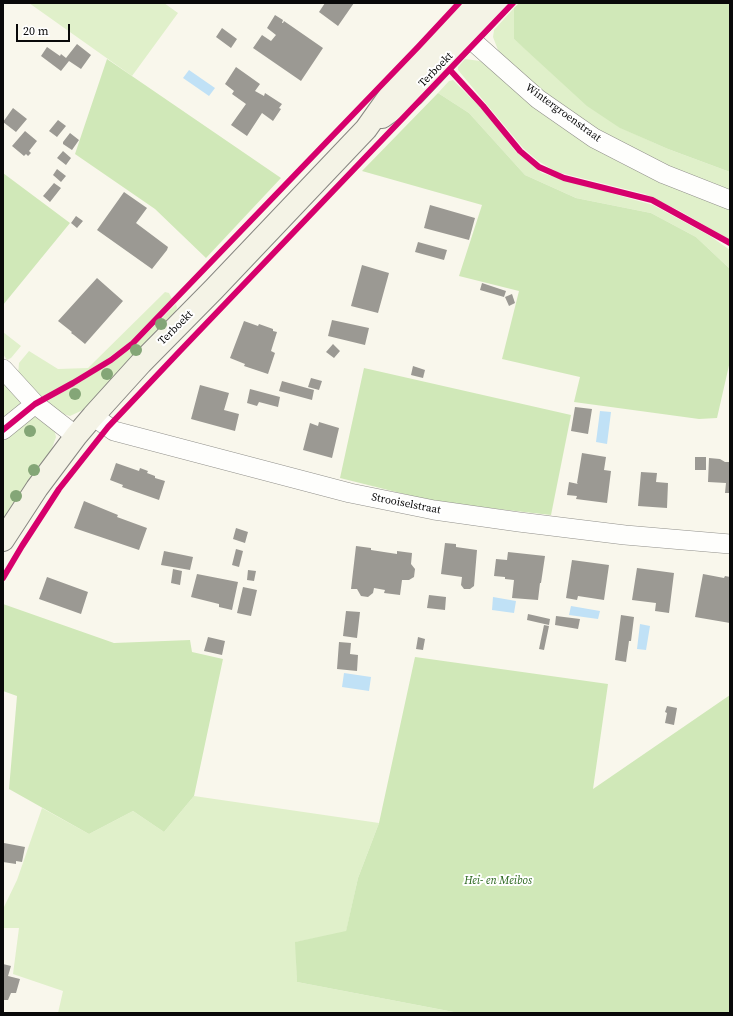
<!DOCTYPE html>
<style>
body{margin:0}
#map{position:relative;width:733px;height:1016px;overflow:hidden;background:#f9f7ec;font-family:"Source Serif 4",serif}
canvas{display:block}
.frame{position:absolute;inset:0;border:4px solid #090909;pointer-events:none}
.scale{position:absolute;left:16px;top:24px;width:54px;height:18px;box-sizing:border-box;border:2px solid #090909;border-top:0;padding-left:5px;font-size:12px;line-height:14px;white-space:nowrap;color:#090909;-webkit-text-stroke:3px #fff;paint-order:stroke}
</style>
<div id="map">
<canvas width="733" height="1016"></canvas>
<div class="frame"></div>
<div class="scale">20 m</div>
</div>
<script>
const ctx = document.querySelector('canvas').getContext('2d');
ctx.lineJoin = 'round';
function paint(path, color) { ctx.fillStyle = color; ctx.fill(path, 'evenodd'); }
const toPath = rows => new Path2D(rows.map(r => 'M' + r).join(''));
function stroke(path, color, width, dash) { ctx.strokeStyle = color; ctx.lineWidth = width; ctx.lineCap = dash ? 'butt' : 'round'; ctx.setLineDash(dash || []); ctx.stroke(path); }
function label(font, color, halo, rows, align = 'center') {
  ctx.font = font + ' "Source Serif 4",serif'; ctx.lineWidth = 4; ctx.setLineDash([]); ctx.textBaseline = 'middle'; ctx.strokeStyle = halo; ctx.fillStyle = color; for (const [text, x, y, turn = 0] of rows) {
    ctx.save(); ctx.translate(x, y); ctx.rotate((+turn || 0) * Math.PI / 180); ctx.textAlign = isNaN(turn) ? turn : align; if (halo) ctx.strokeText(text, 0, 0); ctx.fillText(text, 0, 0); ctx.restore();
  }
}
const green = toPath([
 [29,3,164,3,178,13,132,76],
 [514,8,514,39,621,128,668,149,730,172,730,191,680,172,613,140,567,112,519,74,498,50,493,37,494,30],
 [465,59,480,61,486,64,595,148,621,163,665,183,730,208,730,240,680,211,645,194,557,172,538,161,523,148,458,70,458,67],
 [453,80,488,115,516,152,542,173,571,182,653,205,710,236,730,250,730,269,696,237,651,213,576,198,525,175,469,113,438,93,449,81],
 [165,292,169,293,172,299,134,339,89,372,45,396,40,396,18,375,19,363,29,351,58,369,88,368],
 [176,304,177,308,175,313,87,408,70,416,63,414,46,402,99,370,132,348],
 [3,332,21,346,11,358,7,360,3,354],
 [3,377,25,401,3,422],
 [38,415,54,429,56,437,51,451,3,519,3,437,28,418],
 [194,796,379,823,358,878,346,932,296,942,297,982,459,1013,58,1013,63,991,13,974,19,928,3,928,3,909,17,880,42,808,89,834,133,811,164,832]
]);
const forest = toPath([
 [519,3,730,3,730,172,668,149,620,128,587,106,514,39,514,8],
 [107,59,281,178,206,258,155,209,75,154],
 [438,93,469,113,525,175,576,198,651,213,696,237,730,269,730,361,717,418,699,419,574,402,580,377,502,359,519,291,459,276,482,205,362,171],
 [3,173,70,223,3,305],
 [364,368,571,415,551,515,436,502,340,478],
 [3,604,114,643,190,640,192,652,223,659,194,796,164,832,133,811,89,834,9,789,17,696,3,691],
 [415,657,608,684,593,789,730,695,730,1013,459,1013,297,982,295,942,346,931,358,878,379,823]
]);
const water = toPath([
 [189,70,215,88,209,96,183,78],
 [600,411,611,412,607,444,596,442],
 [493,597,516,601,514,613,492,610],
 [571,606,600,611,598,619,569,615],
 [640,624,650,626,646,650,637,649],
 [344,673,371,677,369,691,342,687]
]);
const building = toPath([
 [325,3,354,3,338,26,319,12],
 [275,15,283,20,282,23,283,23,284,21,323,48,301,81,253,48,262,35,271,41,276,35,267,28],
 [222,28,237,39,231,48,216,37],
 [77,44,91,55,81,69,69,61,61,71,41,56,47,47,60,56,61,54,66,58],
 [236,67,260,84,255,91,264,96,265,93,282,104,279,108,281,109,273,121,262,113,247,136,231,125,246,104,232,94,234,91,225,84],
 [13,108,27,119,16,132,3,122],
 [58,120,66,126,57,137,49,131],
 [25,131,37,141,29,151,31,153,28,156,26,154,24,156,12,146],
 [70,133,79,140,72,150,63,144,63,142],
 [63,151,71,158,66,165,57,158],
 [57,169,66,176,61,182,53,175],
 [54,183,61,188,50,202,43,196],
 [124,192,147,208,136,223,168,247,167,250,152,269,97,230],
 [430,205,475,218,469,240,424,228],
 [76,216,83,221,77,228,71,223],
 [418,242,447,250,444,260,415,252],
 [362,265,389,273,378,313,351,306],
 [97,278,123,301,85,344,74,335,71,333,72,332,58,321],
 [482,283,506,291,504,297,480,290],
 [512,294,515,303,509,306,505,297],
 [332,320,369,328,365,345,328,336],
 [244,321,258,326,259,324,273,329,273,331,277,332,271,351,275,353,268,374,244,366,245,364,230,358],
 [333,344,340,351,334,358,326,352],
 [413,366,425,370,423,378,411,375],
 [311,378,322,381,319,390,308,387],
 [282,381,314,390,312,400,279,391],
 [200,385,229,393,224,410,239,414,235,431,191,419],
 [250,389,280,397,278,407,259,402,257,406,247,403],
 [575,407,592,409,588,434,571,431],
 [319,422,339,428,332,458,303,450,310,423,318,426],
 [582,453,606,457,604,470,611,471,607,503,576,499,577,496,567,495,569,482,578,484,577,483],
 [695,457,706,457,706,470,695,470],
 [709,458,720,459,725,462,730,462,730,493,725,493,726,483,708,482],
 [116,463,139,471,140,468,148,471,147,473,155,476,155,478,165,481,159,500,122,487,123,485,110,480],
 [641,472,657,473,656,482,668,483,667,508,638,506],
 [84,501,118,515,117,517,147,528,139,550,74,528],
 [236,528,248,532,245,543,233,539],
 [445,543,456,544,456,547,477,550,474,586,470,589,464,589,461,585,462,577,441,574],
 [356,546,371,548,371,550,397,554,397,551,412,553,411,564,415,569,414,577,409,580,402,580,400,595,384,593,385,590,374,588,373,593,368,597,361,596,357,589,351,589],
 [236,549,243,551,239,567,232,565],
 [164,551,193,557,190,570,161,565],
 [508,552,545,556,541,583,540,583,538,600,512,598,514,580,505,579,505,577,494,576,496,559,507,560],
 [572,560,609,565,604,600,578,596,577,600,566,598],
 [637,568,674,573,669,613,655,611,656,603,632,600],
 [173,569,182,571,180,585,171,583],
 [248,570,256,571,254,581,247,580],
 [197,574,238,582,232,610,219,607,219,604,191,597],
 [703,574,724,578,725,576,730,577,730,623,695,617],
 [47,577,88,592,81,614,39,599],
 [243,587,257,590,251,616,237,613],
 [429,595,446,597,445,610,427,608],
 [346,611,360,612,357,638,343,636],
 [528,614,550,619,549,625,527,620],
 [621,615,634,617,631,641,629,641,626,662,615,660],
 [556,616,580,619,578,629,555,625],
 [544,625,549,626,544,650,539,649],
 [208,637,225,641,222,655,204,651],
 [418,637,425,639,423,650,416,649],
 [339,642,351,643,350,654,358,655,357,671,337,669],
 [667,706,677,708,674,725,665,723,667,713,665,712],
 [4,843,25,847,22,862,16,861,16,864,3,862],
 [3,964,11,966,8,976,20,979,16,993,11,993,8,1000,3,1000]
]);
const minor = toPath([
 [458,28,538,99,594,138,664,174,730,200],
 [3,369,35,404,76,436],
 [93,416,114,431,350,493,434,510,519,522,625,535,730,544],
 [3,430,35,404]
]);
const secondary = toPath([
 [382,117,413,95,500,3],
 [3,540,37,488,76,436,93,416,141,363,214,289,366,129,398,84,475,3]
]);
const cycleway = toPath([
 [450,70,483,106,520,151,539,167,564,178,652,200,730,243],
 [3,430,35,404,73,383,111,360,133,343,418,47,459,3],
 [3,578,22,546,59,489,108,427,179,352,513,3]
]);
const trees = [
 [161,324],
 [136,350],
 [107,374],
 [75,394],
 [30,431],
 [34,470],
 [16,496]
];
const streetNames = [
 ["Terboekt",436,70,-46],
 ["Wintergroenstraat",563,113,36],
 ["Terboekt",176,328,-45],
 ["Strooiselstraat",406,504,11]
];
const parkNames = [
 ["Hei- en Meibos",498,881]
];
paint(green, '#e0f0ca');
paint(forest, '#d0e8b8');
paint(water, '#c0e1f6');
paint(building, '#9b9993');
stroke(minor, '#91908b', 20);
stroke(secondary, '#888782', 24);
stroke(minor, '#fefefc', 19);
stroke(secondary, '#f4f3e6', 22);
stroke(cycleway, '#d6006c', 6);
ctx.fillStyle = '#84a677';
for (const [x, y] of trees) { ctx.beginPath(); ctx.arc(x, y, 6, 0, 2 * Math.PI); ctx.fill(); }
label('11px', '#090909', '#fff', streetNames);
label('italic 11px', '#256318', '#fff', parkNames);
</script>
